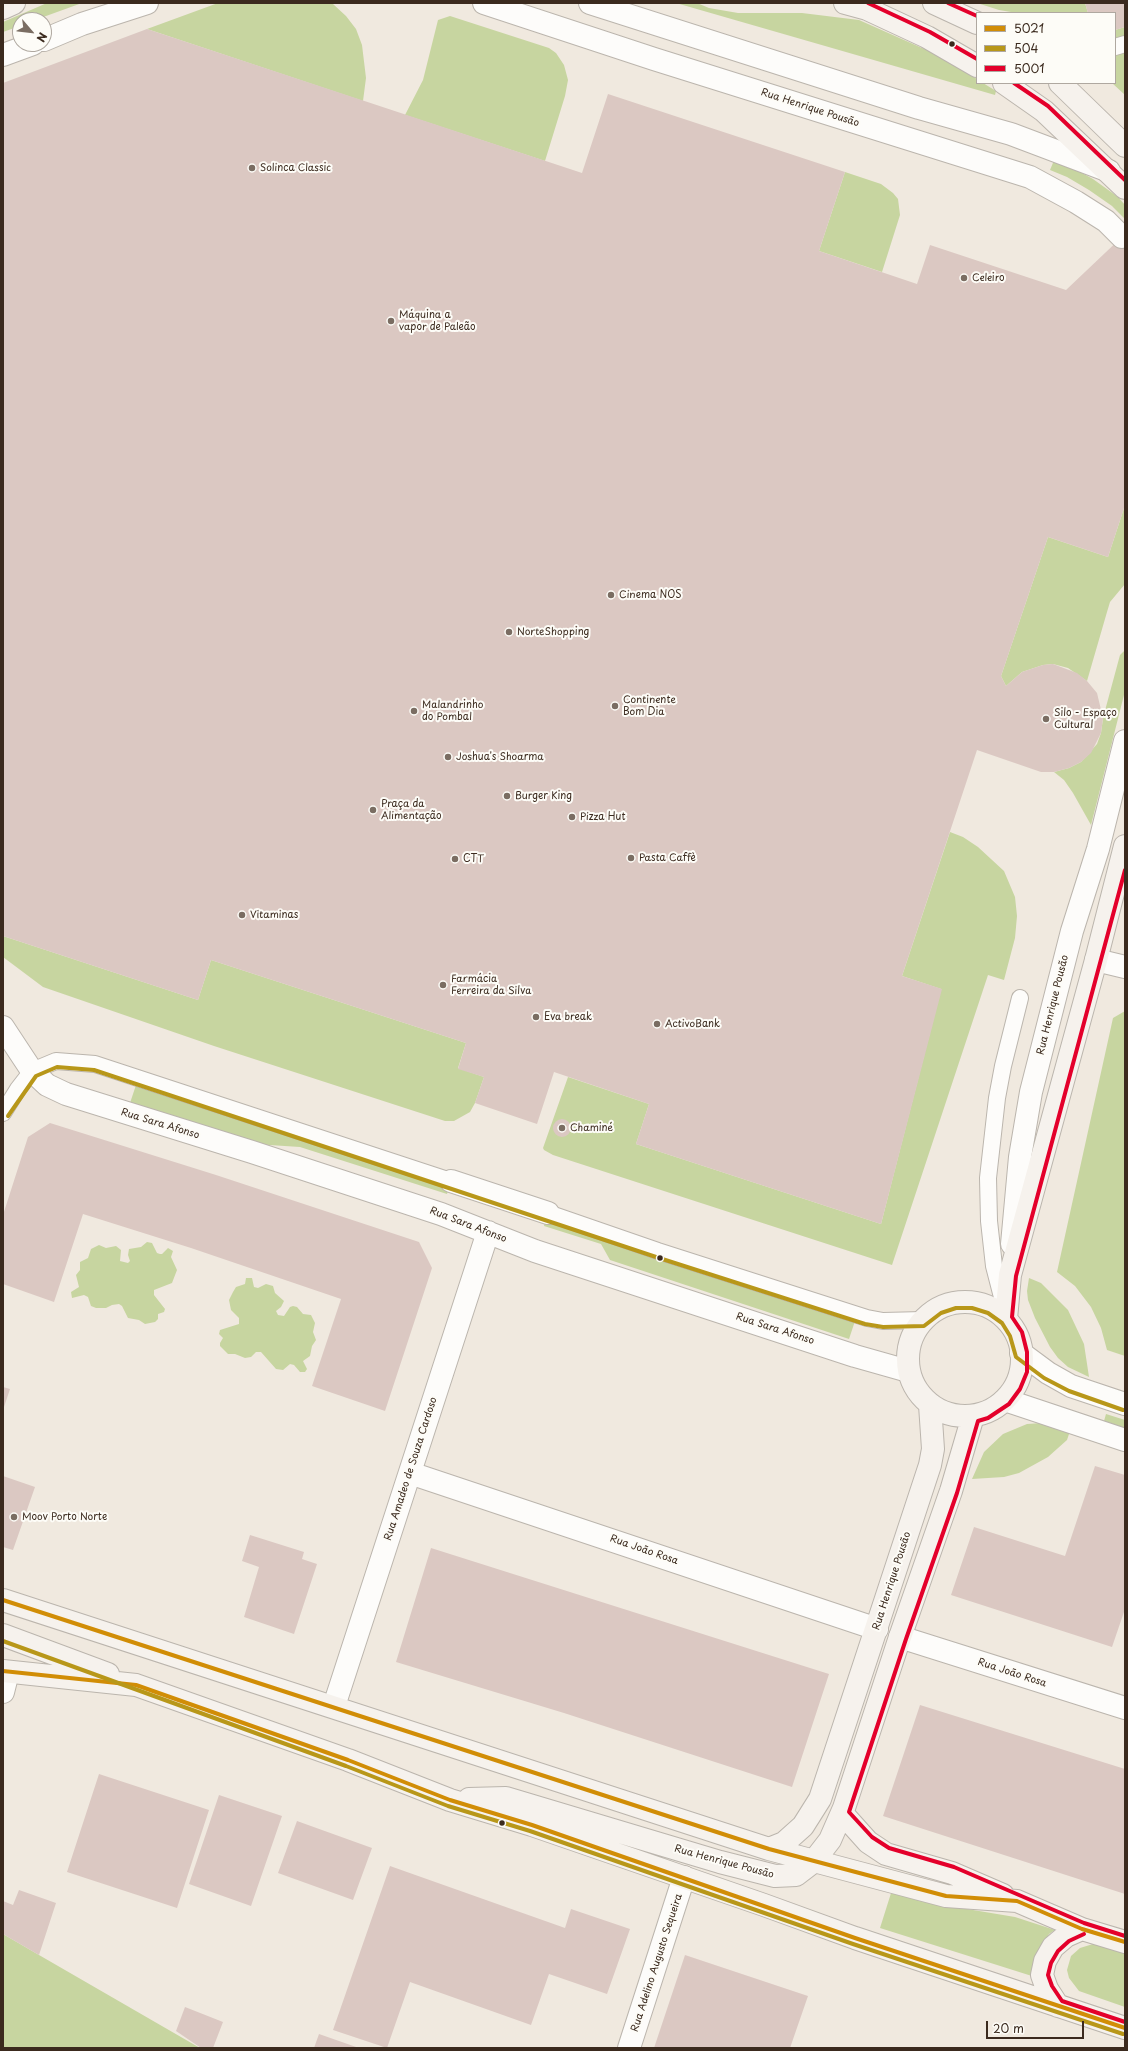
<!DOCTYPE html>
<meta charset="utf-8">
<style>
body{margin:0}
#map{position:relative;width:1128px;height:2051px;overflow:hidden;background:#f0e9df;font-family:"Playpen Sans",sans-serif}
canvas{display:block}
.frame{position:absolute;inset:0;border:4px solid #3b2a1e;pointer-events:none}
.legend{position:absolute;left:976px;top:12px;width:140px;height:72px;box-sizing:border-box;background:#fdfcf7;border:1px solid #afa8a0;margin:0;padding:5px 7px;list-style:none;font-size:12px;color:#3b2a1e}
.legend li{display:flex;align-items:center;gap:8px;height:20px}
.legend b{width:20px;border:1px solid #afa8a0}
.north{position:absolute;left:12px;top:12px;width:40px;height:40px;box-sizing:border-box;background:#fdfcf7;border:1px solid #afa8a0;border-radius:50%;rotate:118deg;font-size:11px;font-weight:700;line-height:16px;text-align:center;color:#3b2a1e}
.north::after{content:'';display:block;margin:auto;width:14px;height:18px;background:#7a6d62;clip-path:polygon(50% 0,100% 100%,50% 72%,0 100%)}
.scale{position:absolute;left:986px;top:2021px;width:98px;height:18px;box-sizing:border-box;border:2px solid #3b2a1e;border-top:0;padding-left:5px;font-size:12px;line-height:14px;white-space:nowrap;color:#3b2a1e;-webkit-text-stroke:3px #fdfcf7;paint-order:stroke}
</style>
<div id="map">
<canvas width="1128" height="2051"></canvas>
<div class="frame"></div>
<ul class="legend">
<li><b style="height:5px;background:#d18d06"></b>5021</li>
<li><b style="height:5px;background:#b89719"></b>504</li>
<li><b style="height:5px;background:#e4002b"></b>5001</li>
</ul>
<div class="north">N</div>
<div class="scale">20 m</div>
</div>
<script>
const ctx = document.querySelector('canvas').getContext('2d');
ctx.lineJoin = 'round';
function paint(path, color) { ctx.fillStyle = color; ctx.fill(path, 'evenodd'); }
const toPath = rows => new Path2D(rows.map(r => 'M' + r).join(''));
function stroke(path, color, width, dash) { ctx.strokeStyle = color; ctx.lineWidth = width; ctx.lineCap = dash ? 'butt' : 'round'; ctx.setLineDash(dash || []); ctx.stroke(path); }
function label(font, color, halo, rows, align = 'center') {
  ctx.font = font + ' "Playpen Sans",sans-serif'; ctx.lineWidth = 4; ctx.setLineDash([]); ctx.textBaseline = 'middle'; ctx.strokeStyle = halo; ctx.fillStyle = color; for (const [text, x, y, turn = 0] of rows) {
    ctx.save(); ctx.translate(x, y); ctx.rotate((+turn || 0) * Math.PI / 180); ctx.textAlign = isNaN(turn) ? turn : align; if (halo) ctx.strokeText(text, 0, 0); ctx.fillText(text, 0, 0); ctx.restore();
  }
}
const green = toPath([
 [47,3,82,3,35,20,20,20,20,26,3,32,3,22],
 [218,3,333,4,346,16,356,29,362,45,366,78,363,101,147,29],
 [676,3,697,3,709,8,738,13,802,13,859,20,940,56,977,79,977,83,983,83,996,91,995,95],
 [977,3,1085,3,1088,13,1017,13,999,10],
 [450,16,549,48,556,53,564,65,568,80,565,96,545,161,405,115,423,80,438,20],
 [1125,27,1125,95,1112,83,1115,83,1115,30],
 [1055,158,1093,179,1118,197,1125,205,1125,219,1112,206,1089,190,1067,177,1050,170],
 [845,172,881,184,893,193,898,199,900,215,882,272,819,251],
 [1125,505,1125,584,1110,602,1107,612,1087,681,1068,668,1053,664,1043,665,1022,672,1006,686,1001,676,1048,537,1108,557],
 [1125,650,1125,691,1091,825,1073,793,1064,780,1054,772,1069,768,1081,762,1097,744,1101,733,1103,718,1120,655],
 [950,832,963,837,978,847,1004,871,1015,897,1017,916,1015,938,1004,980,988,975,892,1265,553,1155,544,1150,543,1148,568,1077,649,1104,636,1144,881,1224,941,989,902,976],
 [3,936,198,1000,211,960,466,1043,458,1068,484,1077,475,1103,470,1112,454,1121,445,1121,214,1046,43,987,3,957],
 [1125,1011,1125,1356,1107,1350,1101,1328,1091,1307,1075,1286,1057,1272,1113,1018],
 [136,1085,449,1188,447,1194,300,1147,254,1144,130,1103],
 [545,1221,855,1321,849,1339,610,1260,601,1244,544,1226],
 [147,1242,152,1243,157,1253,160,1254,162,1254,168,1248,173,1251,171,1257,177,1270,172,1283,154,1290,154,1295,165,1309,164,1312,158,1314,158,1319,155,1322,145,1324,139,1320,128,1318,122,1306,119,1304,112,1305,106,1308,96,1308,91,1306,88,1297,84,1295,72,1298,71,1292,79,1287,76,1275,80,1270,80,1262,88,1258,91,1249,99,1245,106,1248,116,1246,121,1250,120,1261,128,1263,130,1261,128,1255,129,1249,141,1247],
 [246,1278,252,1278,254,1287,258,1288,266,1284,273,1286,275,1293,284,1301,281,1307,276,1311,278,1315,284,1316,290,1307,293,1306,297,1307,303,1314,311,1315,315,1323,313,1332,316,1340,312,1346,310,1356,303,1361,307,1369,305,1372,300,1372,294,1365,290,1364,283,1370,276,1369,261,1352,256,1352,251,1357,245,1358,235,1354,228,1354,220,1346,220,1343,223,1338,219,1334,220,1330,239,1324,239,1318,231,1310,229,1300,233,1292,236,1287,245,1284],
 [1029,1278,1041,1283,1068,1310,1084,1344,1089,1377,1068,1367,1058,1358,1050,1347,1035,1318,1028,1300,1027,1291],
 [1106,1414,1125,1420,1125,1428,1104,1421],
 [1042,1423,1070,1431,1067,1440,1048,1457,1019,1473,1004,1477,972,1479,984,1452,1003,1434,1027,1424],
 [892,1890,949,1906,1015,1917,1055,1930,1049,1934,1039,1952,1035,1977,880,1928],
 [3,1934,39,1955,200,2048,3,2048],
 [1093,1944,1125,1953,1125,2007,1079,1991,1069,1978,1067,1970,1071,1956,1080,1948]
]);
const building = toPath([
 [1085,3,1125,3,1125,27,1115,30,1115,13,1088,13],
 [147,29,582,173,608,94,845,172,819,251,917,284,930,245,1066,290,1125,234,1125,505,1108,557,1048,537,1001,676,1006,686,1022,672,1043,665,1053,664,1077,673,1087,681,1097,693,1103,718,1101,733,1091,753,1081,762,1069,768,1054,772,1041,772,977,750,902,976,942,989,881,1224,636,1144,649,1104,554,1072,537,1124,475,1103,484,1077,458,1069,466,1043,211,960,198,1000,3,936,3,83],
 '553 1128a9 9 0 1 1 18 0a9 9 0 1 1-18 0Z',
 [50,1123,216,1175,419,1242,432,1268,385,1411,312,1386,341,1299,191,1248,83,1214,54,1302,3,1284,3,1215,28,1137],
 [3,1387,10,1389,3,1410],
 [1095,1466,1125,1475,1125,1609,1112,1647,951,1595,974,1527,1065,1556],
 [3,1476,35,1487,13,1550,3,1547],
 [250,1535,304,1552,302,1559,317,1564,294,1634,244,1617,259,1567,242,1561],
 [431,1548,829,1674,792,1787,564,1713,396,1662],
 [920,1705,1125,1769,1125,1894,883,1816],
 [99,1774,209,1810,177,1908,67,1872],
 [219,1795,282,1816,251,1906,189,1884],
 [297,1821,372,1848,353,1900,278,1873],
 [390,1866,565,1928,571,1909,630,1929,607,1994,549,1974,531,2025,410,1982,387,2048,333,2030],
 [19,1890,56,1903,39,1955,3,1934,3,1901,13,1905],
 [685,1955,808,1996,790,2048,654,2048],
 [185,2007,223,2022,213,2048,201,2048,176,2031],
 [319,2034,359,2048,314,2048]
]);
const lane = toPath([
 [1115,47,1125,44],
 [3,1113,18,1089,32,1071,56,1061,95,1064,451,1181],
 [548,1213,658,1251,867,1318,883,1321,923,1320],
 [1003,1301,994,1266,989,1221,988,1178,997,1098,1003,1066,1020,998]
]);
const street = toPath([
 [484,3,654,59,1030,177,1076,202,1106,221,1122,237],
 [590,3,919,108,1011,134,1109,171],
 [44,40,82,24,147,3],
 [3,55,33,44],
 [1096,960,1125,967],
 [3,1027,32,1071,47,1085,66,1094,252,1152,441,1214,535,1251,855,1356,908,1371],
 [451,1181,548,1213],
 [1012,1244,1020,1157,1031,1092,1072,931,1098,849,1125,741],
 [1021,1353,1048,1373,1071,1386,1125,1404],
 [1005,1400,1125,1440],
 [410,1473,877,1629],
 [900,1637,1125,1708],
 [3,1692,8,1672],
 [334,1706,488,1232],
 [629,2048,684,1877]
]);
const secondary = toPath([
 [845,3,867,9,927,37,977,66],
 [934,3,977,23],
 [3,8,14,3],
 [1004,83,1044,111,1125,188],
 [1060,83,1125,146],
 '908 1359a57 57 0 1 1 114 0a57 57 0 1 1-114 0Z',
 [1006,1319,1010,1275,1096,960,1125,846],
 [3,1600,769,1849,946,1896,1017,1901,1082,1929,1125,1942],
 [3,1635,108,1674],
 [3,1671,136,1685,348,1760,450,1800,532,1825,764,1905,855,1938,1125,2028],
 [469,1799,506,1798,720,1862,775,1876,796,1875,813,1862,830,1840,844,1808,900,1637,951,1491,973,1416],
 [842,1813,868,1842,886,1854,952,1873,1003,1895],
 [769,1849,784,1843,803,1826,820,1799,930,1465,933,1449,930,1405],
 [1058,2006,1047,1989,1042,1975,1045,1961,1053,1947,1066,1936,1082,1929]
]);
const bus1 = toPath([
 [3,1600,769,1849,946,1896,1017,1901,1082,1929,1125,1942],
 [3,1671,136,1685,348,1760,450,1800,532,1825,855,1938,1125,2028]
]);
const bus2 = toPath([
 [8,1116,36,1076,57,1067,94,1070,656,1257,865,1324,883,1327,924,1326,941,1313,956,1308,972,1308,988,1313,1002,1323,1010,1336,1016,1357,1044,1378,1069,1391,1123,1410],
 [3,1641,346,1766,448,1806,530,1831,853,1944,1123,2034]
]);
const bus3 = toPath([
 [868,3,930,32,977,59],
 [948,3,977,16],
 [1014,83,1048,106,1125,180],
 [1125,870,1016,1276,1012,1317,1022,1332,1027,1352,1027,1372,1020,1389,1009,1404,988,1418,978,1421,957,1493,906,1639,849,1812,872,1837,889,1848,954,1867,1084,1923,1125,1936],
 [1084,1934,1069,1941,1058,1951,1051,1963,1048,1975,1052,1986,1062,2001,1125,2022]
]);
const markers = [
 [952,44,3.5,"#3b2a1e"],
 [252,168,4,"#7a6d62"],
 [964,278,4,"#7a6d62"],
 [391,321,4,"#7a6d62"],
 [611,595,4,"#7a6d62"],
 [509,632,4,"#7a6d62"],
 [615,706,4,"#7a6d62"],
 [414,711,4,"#7a6d62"],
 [1046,719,4,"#7a6d62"],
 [448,757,4,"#7a6d62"],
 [507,796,4,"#7a6d62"],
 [373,810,4,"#7a6d62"],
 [572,817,4,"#7a6d62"],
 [631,858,4,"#7a6d62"],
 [455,859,4,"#7a6d62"],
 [242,915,4,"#7a6d62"],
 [443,985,4,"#7a6d62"],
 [536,1017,4,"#7a6d62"],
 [657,1024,4,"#7a6d62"],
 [562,1128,4,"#7a6d62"],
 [660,1258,3.5,"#3b2a1e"],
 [14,1517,4,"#7a6d62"],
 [502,1823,3.5,"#3b2a1e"]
];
const streetNames = [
 ["Rua Henrique Pousão",810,108,18],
 ["Rua Henrique Pousão",1053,1005,-76],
 ["Rua Sara Afonso",160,1124,17],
 ["Rua Sara Afonso",468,1225,21],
 ["Rua Sara Afonso",775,1329,18],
 ["Rua Amadeo de Souza Cardoso",411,1469,-72],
 ["Rua João Rosa",644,1550,19],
 ["Rua Henrique Pousão",892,1581,-72],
 ["Rua João Rosa",1012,1673,18],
 ["Rua Henrique Pousão",724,1862,15],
 ["Rua Adelino Augusto Sequeira",657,1963,-72]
];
const poiNames = [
 ["Solinca Classic",260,168],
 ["Celeiro",972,278],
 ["Máquina a",399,315],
 ["vapor de Paleão",399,327],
 ["Cinema NOS",619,595],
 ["NorteShopping",517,632],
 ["Continente",623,700],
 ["Bom Dia",623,712],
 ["Malandrinho",422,705],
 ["do Pombal",422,717],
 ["Silo - Espaço",1054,713],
 ["Cultural",1054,725],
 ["Joshua's Shoarma",456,757],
 ["Burger King",515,796],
 ["Praça da",381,804],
 ["Alimentação",381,816],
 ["Pizza Hut",580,817],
 ["Pasta Caffè",639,858],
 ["CTT",463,859],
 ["Vitaminas",250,915],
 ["Farmácia",451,979],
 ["Ferreira da Silva",451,991],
 ["Eva break",544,1017],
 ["ActivoBank",665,1024],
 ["Chaminé",570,1128],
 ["Moov Porto Norte",22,1517]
];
paint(green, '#c7d5a0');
paint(building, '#dbc8c2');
stroke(lane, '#bbb5ad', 18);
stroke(street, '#bbb5ad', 24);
stroke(secondary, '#bbb5ad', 24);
stroke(lane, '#fdfcfa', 16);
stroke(street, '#fdfcfa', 22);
stroke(secondary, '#f6f2ed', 22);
stroke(bus1, '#d18d06', 4);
stroke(bus2, '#b89719', 4);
stroke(bus3, '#e4002b', 4);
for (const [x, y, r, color] of markers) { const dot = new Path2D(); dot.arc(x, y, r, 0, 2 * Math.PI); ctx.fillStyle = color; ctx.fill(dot); stroke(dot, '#fdfcf7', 1.5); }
label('10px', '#3b2a1e', '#fdfcf7', streetNames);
label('10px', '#3b2a1e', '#fdfcf7', poiNames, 'left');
</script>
